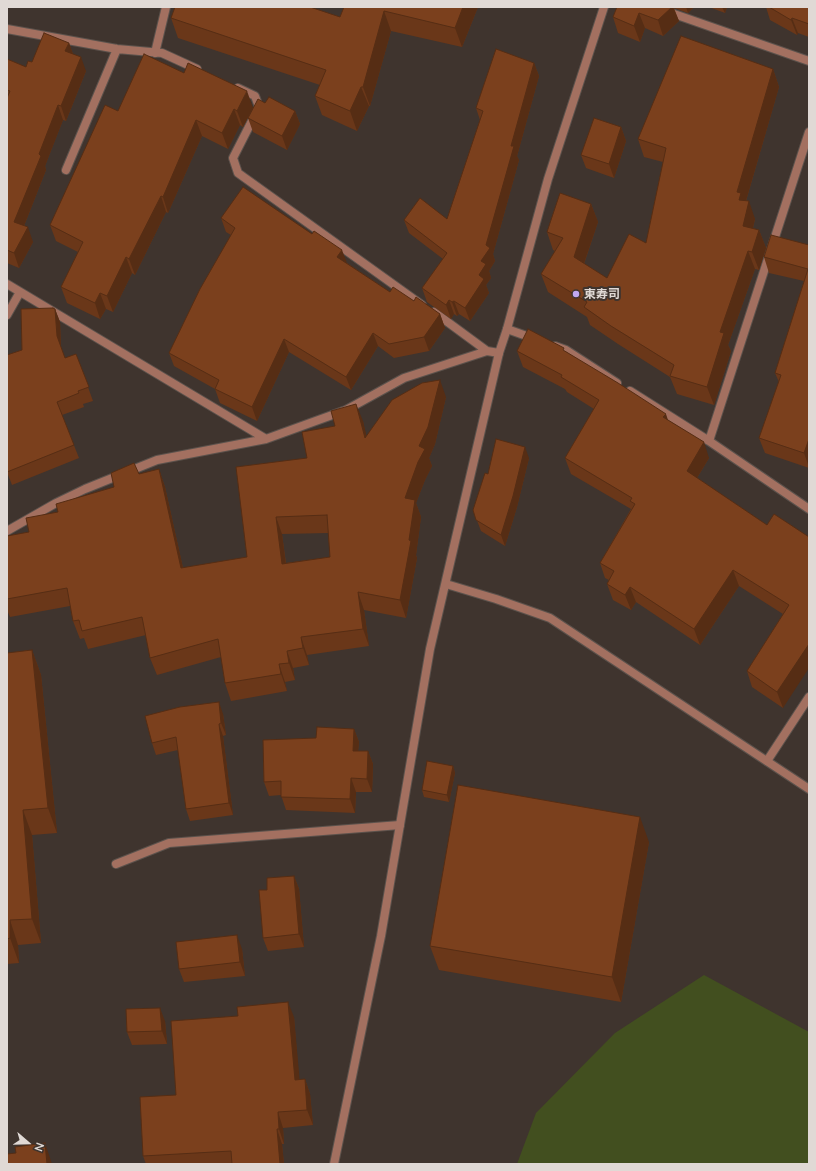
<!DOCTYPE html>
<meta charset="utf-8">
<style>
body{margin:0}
#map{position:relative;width:816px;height:1171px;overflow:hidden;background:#3f342e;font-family:Lato,sans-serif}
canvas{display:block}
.frame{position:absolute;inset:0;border:8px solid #e0d9d5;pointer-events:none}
.north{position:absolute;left:8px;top:1123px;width:40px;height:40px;-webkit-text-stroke:3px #3f342e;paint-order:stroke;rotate:110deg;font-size:11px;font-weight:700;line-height:16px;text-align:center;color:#e0d9d5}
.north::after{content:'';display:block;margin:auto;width:14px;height:18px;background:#e0d9d5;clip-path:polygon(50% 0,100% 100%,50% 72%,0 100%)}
</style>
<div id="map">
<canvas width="816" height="1171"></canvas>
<div class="frame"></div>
<div class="north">N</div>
</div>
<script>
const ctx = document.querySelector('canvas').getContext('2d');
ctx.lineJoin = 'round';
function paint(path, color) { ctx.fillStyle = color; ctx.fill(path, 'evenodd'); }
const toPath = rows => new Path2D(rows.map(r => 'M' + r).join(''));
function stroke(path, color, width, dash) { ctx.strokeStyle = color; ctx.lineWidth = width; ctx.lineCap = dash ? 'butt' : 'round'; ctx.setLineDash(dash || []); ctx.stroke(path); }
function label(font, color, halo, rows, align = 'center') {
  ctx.font = font + ' Lato,"Noto Sans JP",sans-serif'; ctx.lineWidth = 4; ctx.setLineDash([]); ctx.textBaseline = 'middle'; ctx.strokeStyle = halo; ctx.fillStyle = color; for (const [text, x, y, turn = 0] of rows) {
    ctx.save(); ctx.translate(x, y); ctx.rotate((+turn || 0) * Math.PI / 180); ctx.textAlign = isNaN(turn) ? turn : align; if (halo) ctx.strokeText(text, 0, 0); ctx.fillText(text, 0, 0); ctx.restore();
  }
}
const green = toPath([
 [704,975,809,1032,809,1164,517,1164,536,1113,615,1033]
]);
const minor = toPath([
 [654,7,809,61],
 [7,29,117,49,162,53,197,69],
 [155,53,166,7],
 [238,88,255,96,259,107,233,158,238,173,422,305],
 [66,170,117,49],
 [7,284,266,439],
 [434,312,487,351,499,353],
 [7,315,20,292],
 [507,329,535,339],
 [555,346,566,350,617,383],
 [630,391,709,441,809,509],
 [709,441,809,132],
 [7,531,56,503,85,489,157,460,266,439,346,410,404,378,487,351],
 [767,761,809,697],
 [116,864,169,843,400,825]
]);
const tertiary = toPath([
 [446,584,496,599,550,618,809,789],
 [334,1164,381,936,430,649,499,353,507,329,548,179,604,7]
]);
const wall = toPath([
 [344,7,478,7,462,47,391,31,370,106,369,106,357,131,322,115,315,96,320,85,178,38,171,18,340,17],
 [617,7,694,7,688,13,674,8,679,21,663,36,645,28,640,42,618,33,613,17],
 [709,7,727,7,725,13],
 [766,7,809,7,809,37,798,33,797,35,770,20],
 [69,43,73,54,86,71,66,121,63,120,45,166,46,170,24,226,33,242,19,268,7,263,7,59,26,67,32,62],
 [534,63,539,76,517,156,519,160,493,254,495,261,489,271,491,278,486,285,489,293,470,321,459,314,457,316,454,314,451,319,427,302,422,288,443,259,409,233,404,220,447,219,480,120,476,108],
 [773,69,779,87,746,201,755,219,753,228,759,230,766,248,759,270,755,269,728,345,731,351,714,405,677,394,670,377,618,344,590,325,587,317,548,292,541,274,555,251,553,250,547,232,591,204,598,222,584,264,607,278,646,243,663,162,644,157,638,139],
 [265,103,295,111,300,124,287,150,253,132,248,118],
 [253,108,243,127,240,125,228,149,202,136,168,213,166,212,135,275,132,273,113,312,106,309,100,319,67,303,61,287,78,252,56,241,50,225,118,111],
 [621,127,626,141,614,178,586,168,581,155],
 [221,218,347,263,390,292,414,301,440,314,445,328,429,351,394,358,378,346,351,390,289,352,257,421,220,403,215,389,174,366,169,353,231,235,226,232],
 [809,245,809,468,765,453,759,438,779,382,775,373,804,281,769,273,764,257],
 [55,309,60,322,61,348,65,358,76,354,93,401,83,404,84,407,62,415,79,458,12,485,7,472,7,355,22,350],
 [517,351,565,351,668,420,709,458,697,478,767,525,809,537,783,708,752,687,747,671,783,614,739,586,700,645,636,602,631,610,613,600,607,584,609,580,605,578,600,563,631,509,571,474,565,458,594,409,567,392,565,389,523,367],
 [446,397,435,444,429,458,432,466,425,480,416,503,421,517,416,555,417,558,406,618,364,610,369,646,307,655,309,665,293,668,295,680,285,682,287,691,231,701,225,683,221,657,157,675,150,658,146,635,88,649,84,638,80,639,73,621,70,606,10,617,7,610,7,536,29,532,58,512,114,487,159,469,165,487,183,568,247,557,307,458,363,421,366,436],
 [328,533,330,557,286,563,282,534],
 [529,458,517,507,505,546,481,531,473,510],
 [32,650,41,675,57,833,32,835,41,943,18,945,19,963,7,964,7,653],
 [223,714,226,735,223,736,233,815,190,821,186,809,178,750,156,755,152,743],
 [354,729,359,742,358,751,368,751,373,764,372,792,356,792,355,813,286,810,281,795,269,796,264,782,316,738],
 [453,766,455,773,449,802,424,797,422,790],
 [649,842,621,1002,439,970,430,946],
 [294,876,299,889,304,947,268,951,263,938],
 [242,949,245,976,184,982,179,969],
 [294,1017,299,1079,305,1079,310,1094,313,1125,283,1128,284,1144,282,1144,284,1164,146,1164,143,1156,176,1095],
 [165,1021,167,1044,132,1045,127,1032]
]);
const shadedWall = toPath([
 [463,7,478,7,462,47,455,28],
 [672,7,673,7,679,21,663,36,658,20],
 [686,7,694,7,688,13],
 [722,7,727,7,725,13],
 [384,11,391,31,370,106,363,87],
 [639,13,645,28,640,42,634,26],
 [792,18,798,33,797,35,791,20],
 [69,43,74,57,65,51],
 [81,57,86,71,66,121,61,106],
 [534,63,539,76,517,156,519,160,493,254,495,261,489,271,491,278,486,285,489,293,470,321,465,308,479,275,481,261,486,245,511,146],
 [773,69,779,87,745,204,749,201,755,219,749,243,743,226,737,192],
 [361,87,369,106,357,131,350,111],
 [247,91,253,108,243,127,237,111],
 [58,105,63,120,45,166,46,170,20,236,14,222,39,154],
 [234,109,240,125,228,149,222,133],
 [295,111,300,124,287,150,282,136],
 [196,120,202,136,168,213,163,197],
 [621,127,626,141,614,178,609,164],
 [161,196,166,212,135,275,129,259],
 [591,204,598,222,580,275,574,257],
 [28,227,33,242,19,268,14,253],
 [759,230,766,248,759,270,752,252],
 [342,250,347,263,337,257],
 [748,251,755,269,728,345,731,351,714,405,707,387,720,332],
 [126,257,132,273,113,312,107,296],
 [100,293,106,309,100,319,95,303],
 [449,300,454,314,451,319,446,305],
 [454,301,459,314,457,316,452,302],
 [55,309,60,322,61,349,57,336],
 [440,314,445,328,429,351,424,337],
 [373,333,378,346,351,390,346,377],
 [284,339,289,352,257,421,252,407],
 [440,380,446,397,435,444,429,458,432,466,425,480,416,503,421,517,416,555,417,558,406,618,400,600,409,540,405,498,419,446],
 [356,404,363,421,371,455,365,438],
 [666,414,671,429,663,417],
 [809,439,809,467,804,453],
 [704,442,709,458,692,486,687,471],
 [525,447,529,458,517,507,505,546,501,535],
 [159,469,165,487,187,586,181,568],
 [276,517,282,534,288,581,282,564],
 [733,570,739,586,700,645,694,629],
 [630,587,636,602,631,610,625,595],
 [358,592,364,610,369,646,363,629],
 [301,637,307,655,309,665,303,648],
 [809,644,809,668,783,708,777,692],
 [32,650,41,675,57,833,48,808],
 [287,651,293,668,295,680,289,663],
 [279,664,285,682,287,691,281,674],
 [219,702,223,714,226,735,221,723],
 [219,724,223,736,233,815,229,803],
 [354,729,359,742,357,764,353,751],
 [368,751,373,764,372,792,367,779],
 [453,766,455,773,449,802,447,795],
 [351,778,356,792,355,813,350,799],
 [23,810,32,835,41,943,32,919],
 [640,817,649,842,621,1002,612,977],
 [294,876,299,889,304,947,299,934],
 [10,920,18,945,19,963,10,938],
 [237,935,242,949,245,976,240,962],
 [288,1002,294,1017,301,1095,295,1080],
 [160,1008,165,1021,167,1044,162,1031],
 [305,1079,310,1094,313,1125,307,1110],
 [278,1112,283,1128,284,1144,279,1129],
 [277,1129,282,1144,284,1164,280,1164],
 [45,1143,52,1164,47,1164]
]);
const building = toPath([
 [175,7,310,7,340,17,344,7,463,7,455,28,384,11,363,87,361,87,350,111,315,96,326,70,171,18,175,7],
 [617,7,672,7,658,20,639,13,634,26,613,17,617,7],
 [769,7,809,7,809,24,792,18,791,20,769,7],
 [44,33,69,43,65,51,81,57,61,106,58,105,39,154,41,156,14,222,28,227,14,253,7,250,7,98,10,91,7,90,7,59,26,67,28,61,32,62,44,33],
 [681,36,773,69,737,192,741,193,739,200,749,201,743,226,759,230,752,252,748,251,720,332,724,333,707,387,670,376,674,365,611,326,584,307,587,302,541,274,563,238,547,232,560,193,591,204,574,257,607,278,629,234,646,243,666,148,638,139,681,36],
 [496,49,534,63,511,146,514,146,486,245,490,248,481,261,486,264,479,275,484,279,465,308,454,301,452,302,449,300,446,305,422,288,447,253,404,220,420,198,447,219,483,111,476,108,496,49],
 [144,54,184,73,188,63,247,91,237,111,234,109,222,133,196,120,163,197,161,196,129,259,126,257,107,296,100,293,95,303,61,287,83,242,50,225,105,105,118,111,144,54],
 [269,97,295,111,282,136,248,118,258,99,265,103,269,97],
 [594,118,621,127,609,164,581,155,594,118],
 [243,187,312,234,314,231,342,250,337,257,390,292,393,287,414,301,416,297,440,314,424,337,389,344,373,333,346,377,284,339,252,407,215,389,219,380,169,353,200,289,235,228,221,218,243,187],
 [771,235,809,245,809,439,804,453,759,438,781,375,775,373,808,269,764,257,771,235],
 [53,308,55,309,57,336,65,358,76,354,89,387,78,391,79,393,57,402,74,445,7,472,7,355,22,350,21,309,53,308],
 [528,329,564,348,563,350,618,383,666,414,663,417,704,442,687,471,767,525,774,514,809,537,809,644,777,692,747,671,789,605,733,570,694,629,630,587,625,595,607,584,614,571,600,563,635,504,630,501,632,498,565,458,599,400,561,377,562,375,517,351,528,329],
 [440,380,428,427,419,446,425,449,418,462,405,498,415,500,409,540,411,541,400,600,358,592,363,629,301,637,303,648,287,651,289,663,279,664,281,674,225,683,218,639,150,658,142,617,82,631,79,620,73,621,67,588,7,599,7,536,29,532,26,518,58,512,56,504,114,487,111,473,134,463,139,474,159,469,181,568,247,557,236,467,307,458,302,432,335,426,331,411,356,404,365,438,392,400,422,383,440,380],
 [327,515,330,557,282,564,276,517,327,515],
 [496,439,525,447,513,496,501,535,476,520,473,510,485,473,488,474,496,439],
 [32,650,48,808,23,810,32,919,10,920,10,938,7,939,7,653,32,650],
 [219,702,221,723,219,724,229,803,186,809,176,737,152,743,145,716,180,707,219,702],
 [317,727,354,729,353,751,368,751,367,779,351,778,350,799,281,797,281,781,264,782,263,740,316,738,317,727],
 [427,761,453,766,447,795,422,790,427,761],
 [458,785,640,817,612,977,430,946,458,785],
 [294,876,299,934,263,938,259,890,267,890,267,878,294,876],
 [237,935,240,962,179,969,176,942,237,935],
 [288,1002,295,1080,305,1079,307,1110,278,1112,279,1129,277,1129,280,1164,232,1164,231,1151,143,1156,140,1097,176,1095,171,1021,238,1016,237,1007,288,1002],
 [160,1008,162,1031,127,1032,126,1009,160,1008],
 [45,1143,47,1164,7,1164,7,1154,16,1153,15,1147,45,1143]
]);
const markers = [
 [576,294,4,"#c0a8f3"]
];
const poiNames = [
 ["東寿司",584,294]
];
paint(green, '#424f1f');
stroke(minor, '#5c524c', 10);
stroke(tertiary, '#5c524c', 10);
stroke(minor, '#a37060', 8);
stroke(tertiary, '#a37060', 8);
paint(wall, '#6a3719');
paint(shadedWall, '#562d14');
paint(building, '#7b401d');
stroke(building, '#562d14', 1);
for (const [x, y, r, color] of markers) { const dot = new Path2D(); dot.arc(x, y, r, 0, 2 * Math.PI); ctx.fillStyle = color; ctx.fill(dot); stroke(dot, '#3f342e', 1.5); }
label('bold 12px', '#e0d9d5', '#3f342e', poiNames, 'left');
</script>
